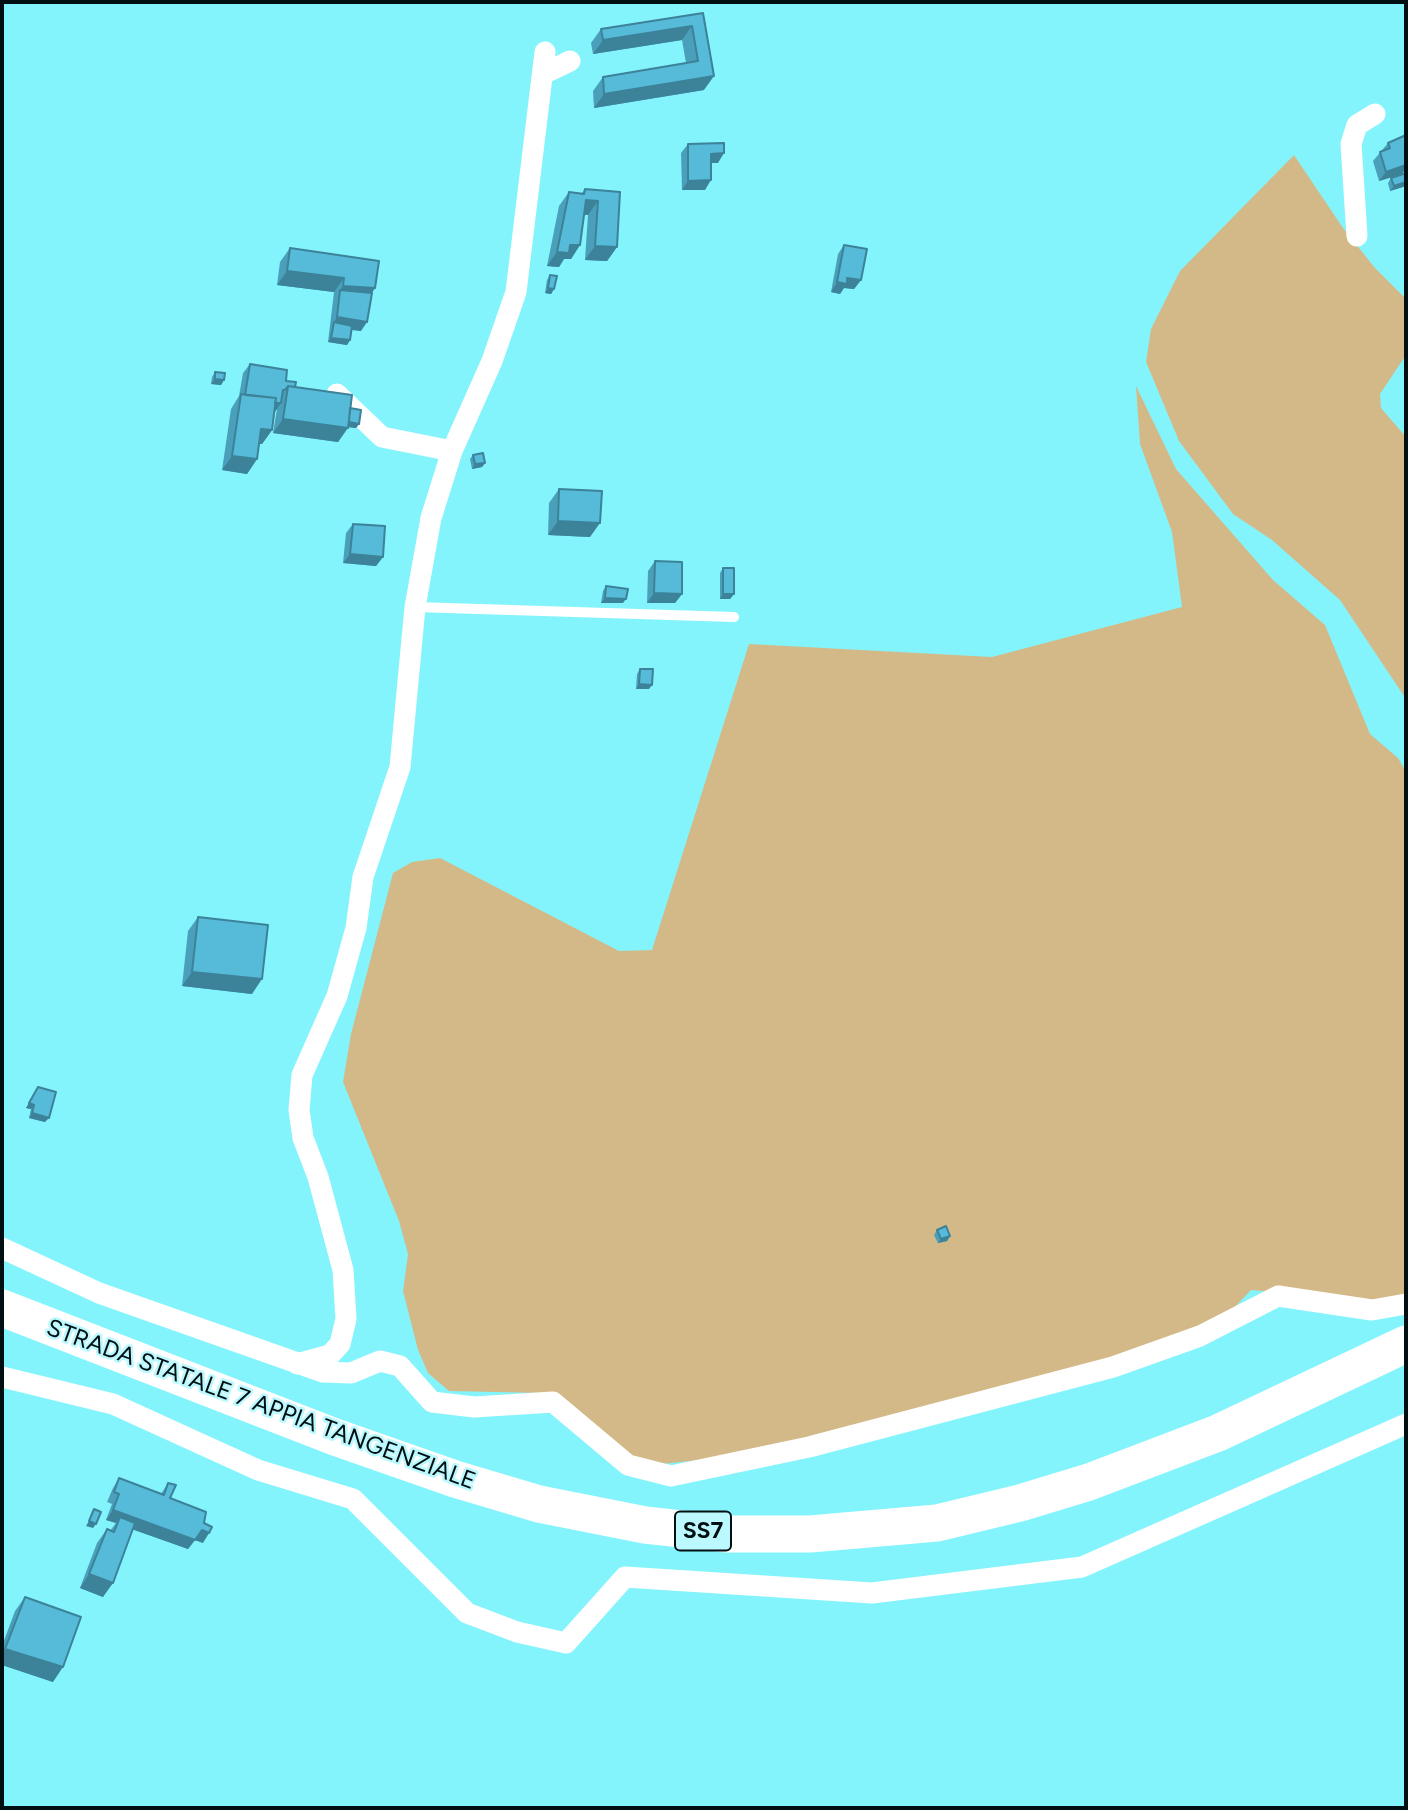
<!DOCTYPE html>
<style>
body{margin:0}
#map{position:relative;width:1408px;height:1810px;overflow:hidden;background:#84f4fc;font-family:Figtree,sans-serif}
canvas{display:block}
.frame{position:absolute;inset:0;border:4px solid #000f11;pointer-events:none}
</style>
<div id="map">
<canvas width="1408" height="1810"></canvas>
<div class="frame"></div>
</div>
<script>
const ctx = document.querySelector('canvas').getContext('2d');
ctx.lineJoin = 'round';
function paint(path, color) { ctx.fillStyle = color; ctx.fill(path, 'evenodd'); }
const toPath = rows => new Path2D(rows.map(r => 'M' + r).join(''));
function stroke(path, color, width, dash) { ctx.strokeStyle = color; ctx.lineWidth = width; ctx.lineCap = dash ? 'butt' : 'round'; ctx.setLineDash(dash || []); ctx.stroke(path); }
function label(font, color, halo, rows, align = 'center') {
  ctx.font = font + ' Figtree,sans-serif'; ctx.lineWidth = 5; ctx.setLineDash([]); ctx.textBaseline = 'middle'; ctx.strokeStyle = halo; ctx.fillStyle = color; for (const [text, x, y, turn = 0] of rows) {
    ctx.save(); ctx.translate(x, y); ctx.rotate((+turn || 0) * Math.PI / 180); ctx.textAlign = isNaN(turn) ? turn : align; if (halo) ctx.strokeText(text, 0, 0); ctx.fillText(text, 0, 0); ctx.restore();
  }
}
const green = toPath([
 [1294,155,1343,228,1375,268,1406,299,1406,355,1380,394,1381,408,1406,437,1406,699,1340,600,1272,540,1233,514,1179,441,1146,362,1151,329,1180,271],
 [1136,386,1176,469,1273,580,1325,625,1370,734,1398,758,1406,772,1406,1294,1388,1302,1251,1290,1232,1310,1149,1352,816,1438,718,1458,662,1464,638,1461,542,1393,449,1391,428,1373,418,1350,403,1291,408,1254,399,1221,343,1082,351,1034,393,873,412,862,440,858,619,951,652,950,749,644,992,657,1182,607,1172,532,1140,444]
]);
const lane = toPath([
 [415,607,734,617]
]);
const street = toPath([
 [543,74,570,61],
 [1357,236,1351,144,1357,125,1375,114],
 [337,394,382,437,452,451],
 [2,1248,99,1293,323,1372,351,1373,380,1361,400,1366,432,1402,474,1407,553,1402,628,1465,671,1476,809,1447,1113,1367,1200,1336,1278,1296,1372,1310,1406,1304],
 [297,1364,330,1355,340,1344,346,1319,343,1270,318,1177,303,1138,299,1110,302,1075,337,996,356,928,363,877,400,767,415,607,431,518,452,451,492,361,516,292,545,52],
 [2,1377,113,1404,258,1470,353,1499,467,1613,517,1632,566,1643,625,1577,872,1593,1082,1567,1406,1424]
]);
const highway = toPath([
 [2,1308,335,1437,455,1479,539,1504,645,1525,727,1534,810,1534,937,1523,1020,1503,1089,1482,1218,1433,1406,1344]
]);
const wall = toPath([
 [703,13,704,90,594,108,593,91,603,77,686,63,682,40,593,54,591,43,601,29],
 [1406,135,1406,168,1402,174,1379,181,1373,161,1388,143],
 [688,144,718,163,711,163,705,190,682,190,681,153],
 [1391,178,1406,186,1390,191,1388,183],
 [585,189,620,192,617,247,607,261,585,260,588,215,584,215,580,245,571,259,564,259,559,267,547,266,559,206,569,192,582,193],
 [844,245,861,280,854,289,844,288,840,294,831,292,838,254],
 [290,248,375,288,372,293,361,331,351,330,350,340,347,345,328,342,334,292,277,285,280,262],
 [550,275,554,289,551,294,545,293,547,280],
 [250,364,286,381,295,387,350,408,359,424,356,428,348,427,338,442,273,433,277,409,274,413,272,430,262,444,259,444,257,459,247,474,222,470,231,409,239,396,243,373],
 [215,372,224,380,221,385,211,384,212,377],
 [473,455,485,463,482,467,472,469,470,459],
 [559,489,590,537,548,535,549,503],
 [353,524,383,557,376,566,343,563,346,533],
 [655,561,682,594,675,603,647,603,648,571],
 [723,568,734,594,730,599,720,599,720,573],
 [606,586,623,603,601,603,603,591],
 [640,669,649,689,636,689,637,674],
 [198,917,252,994,182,986,188,931],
 [38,1087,45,1122,29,1118,31,1109,26,1108],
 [937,1230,950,1236,947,1241,938,1243,934,1235],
 [119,1478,161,1494,168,1483,170,1498,203,1543,195,1540,188,1549,133,1529,103,1597,80,1588,97,1543,107,1529,110,1531,116,1523,106,1520,112,1504,107,1502,113,1488],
 [25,1597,53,1682,2,1665,2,1646,15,1611]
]);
const shadedWall = toPath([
 [692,26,682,40,593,54,603,40],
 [714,76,704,90,594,108,604,94],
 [724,153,718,163,705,163,711,154],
 [1406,161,1406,168,1402,174,1379,181,1386,172],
 [711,180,705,190,682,190,688,181],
 [1406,182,1406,186,1390,191,1394,186],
 [586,200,598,201,588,215,576,215],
 [570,245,580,245,571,259,564,259,559,267,547,266,557,252],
 [595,246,617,247,607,261,585,260],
 [287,271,344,278,334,292,277,285],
 [847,278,861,280,854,289,844,288,840,294,831,292,837,282],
 [343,286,375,288,365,302,340,290],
 [548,288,554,289,551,294,545,293],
 [337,317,367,322,361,331,333,327,334,322],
 [331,338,350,340,347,345,328,342],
 [215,379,224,380,221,385,211,384],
 [244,399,281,403,274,413],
 [283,419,348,428,338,442,273,433],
 [344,422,359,424,356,428,340,426],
 [261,429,272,430,262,444,251,443],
 [232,456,257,459,247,474,222,470],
 [485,463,482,467,472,469,475,464],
 [558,521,600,523,590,537,548,535],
 [350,554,383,557,376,566,343,563],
 [654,593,682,594,675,603,647,603],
 [723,594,734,594,730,599,720,599],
 [605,598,626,599,623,603,601,603],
 [639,684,652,685,649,689,636,689],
 [192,972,262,979,252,994,182,986],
 [29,1103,34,1105,31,1109,26,1108],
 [32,1113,49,1118,45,1122,29,1118],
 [950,1236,947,1241,938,1243,941,1239],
 [113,1510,195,1540,188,1549,117,1524,120,1517,116,1523,106,1520],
 [89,1521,96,1524,93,1528,86,1526],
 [202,1530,209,1533,203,1543,195,1540],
 [89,1574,113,1583,103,1597,80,1588],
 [5,1649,63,1667,53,1682,2,1665,2,1654]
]);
const building = toPath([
 [703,13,714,76,604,94,603,77,698,61,692,26,603,40,601,29,703,13],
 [1406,135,1406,165,1386,172,1380,152,1390,148,1388,143,1406,135],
 [724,143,724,153,711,154,711,180,688,181,688,144,724,143],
 [1406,173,1406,182,1394,186,1391,178,1406,173],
 [585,189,620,192,617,247,595,246,598,201,586,200,580,245,570,245,569,253,557,252,569,192,584,194,585,189],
 [844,245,867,249,861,280,847,278,847,284,837,282,844,245],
 [290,248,379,261,375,288,343,286,344,278,287,271,290,248],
 [550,275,557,276,554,289,548,288,550,275],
 [340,290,372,293,367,322,337,317,340,290],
 [334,322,352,326,350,340,331,338,334,322],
 [250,364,287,370,286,381,296,382,295,387,288,386,285,390,283,390,281,403,275,403,276,398,245,395,250,364],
 [215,372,225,373,224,380,215,379,215,372],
 [288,386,352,395,348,428,283,419,288,386],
 [241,394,276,398,272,430,261,429,257,459,232,456,241,394],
 [350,408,361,410,359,424,349,422,350,408],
 [483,453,485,463,475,464,473,455,483,453],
 [559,489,602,491,600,523,558,521,559,489],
 [353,524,385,526,383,557,350,554,353,524],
 [655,561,682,562,682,594,654,593,655,561],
 [723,568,734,568,734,594,723,594,723,568],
 [606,586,628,589,626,599,605,598,606,586],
 [640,669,653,669,652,685,639,684,640,669],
 [198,917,268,925,262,979,192,972,198,917],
 [38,1087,56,1092,49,1118,32,1113,34,1105,29,1103,38,1087],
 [946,1226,950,1236,941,1239,937,1230,946,1226],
 [119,1478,164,1495,168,1483,176,1485,170,1498,206,1512,204,1523,212,1527,209,1533,202,1530,195,1540,113,1510,119,1494,114,1492,119,1478],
 [94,1509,101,1512,96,1524,89,1521,94,1509],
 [120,1517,135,1523,113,1583,89,1574,107,1529,114,1532,120,1517],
 [25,1597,81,1617,63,1667,5,1649,25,1597]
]);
const shields = [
 [703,1531,56]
];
const shieldNames = [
 ["SS7",703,1531]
];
const streetNames = [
 ["STRADA STATALE 7 APPIA TANGENZIALE",261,1405,20]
];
paint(green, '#d4b988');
stroke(lane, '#fff', 10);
stroke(street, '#fff', 21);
stroke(highway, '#fff', 37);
paint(wall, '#4aa0bb');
paint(shadedWall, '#3c8298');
paint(building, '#56bad9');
stroke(building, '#3c8298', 2);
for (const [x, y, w] of shields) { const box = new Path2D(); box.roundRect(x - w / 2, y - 19.5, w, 39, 5); ctx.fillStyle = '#bcf9fe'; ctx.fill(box); stroke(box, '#000f11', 2); }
label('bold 23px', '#000f11', null, shieldNames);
label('24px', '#000f11', '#bcf9fe', streetNames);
</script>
